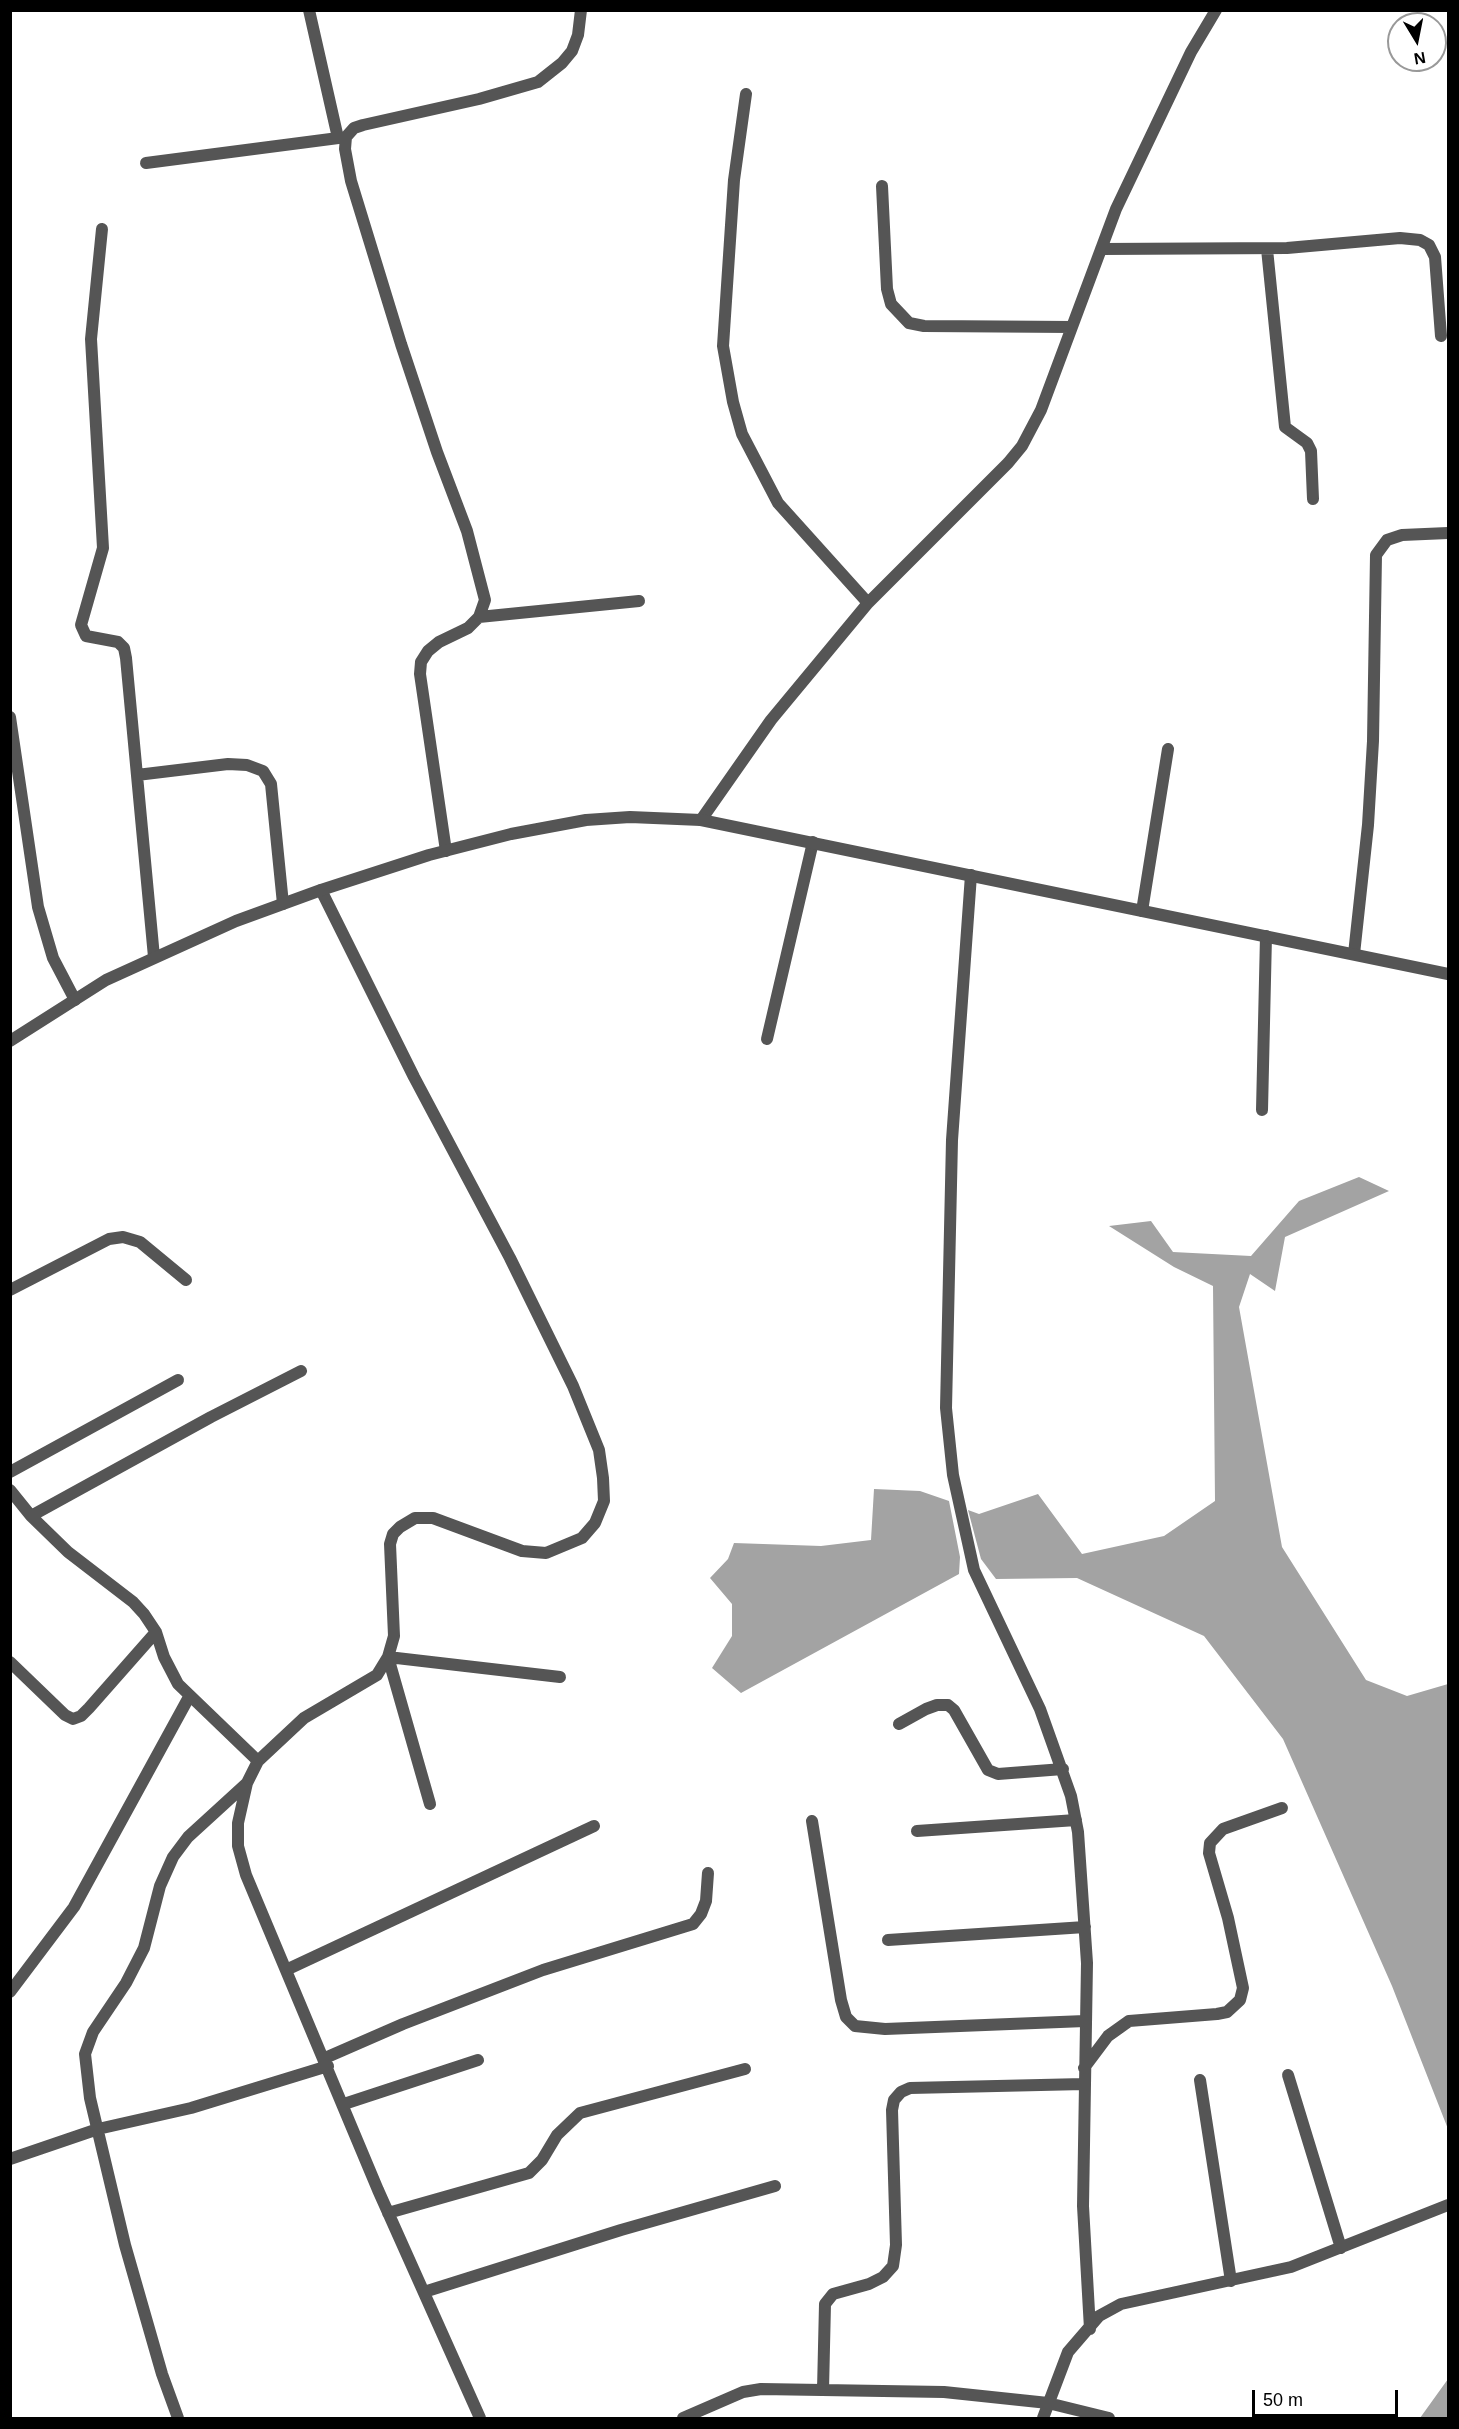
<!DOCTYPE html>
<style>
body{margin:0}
#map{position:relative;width:1459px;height:2429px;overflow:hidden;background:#fff;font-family:Arial,sans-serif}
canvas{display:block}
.frame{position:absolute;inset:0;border:12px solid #000;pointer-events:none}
.north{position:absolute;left:1387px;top:12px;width:60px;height:60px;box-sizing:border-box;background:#fff;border:2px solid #999;border-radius:50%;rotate:170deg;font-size:16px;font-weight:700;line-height:24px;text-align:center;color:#000}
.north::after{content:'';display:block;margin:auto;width:21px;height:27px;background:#000;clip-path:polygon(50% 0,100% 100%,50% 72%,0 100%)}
.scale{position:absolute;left:1252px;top:2390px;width:146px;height:27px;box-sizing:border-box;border:3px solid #000;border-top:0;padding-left:8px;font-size:18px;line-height:21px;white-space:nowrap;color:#000;-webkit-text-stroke:4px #fff;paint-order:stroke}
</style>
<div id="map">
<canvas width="1459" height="2429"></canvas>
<div class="frame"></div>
<div class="north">N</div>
<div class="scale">50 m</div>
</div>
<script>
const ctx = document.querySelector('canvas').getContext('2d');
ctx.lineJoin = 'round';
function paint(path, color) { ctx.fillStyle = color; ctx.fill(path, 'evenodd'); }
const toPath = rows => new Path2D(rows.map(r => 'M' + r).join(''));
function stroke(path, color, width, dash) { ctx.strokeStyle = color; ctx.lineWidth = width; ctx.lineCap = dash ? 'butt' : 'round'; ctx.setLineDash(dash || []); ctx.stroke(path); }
const water = toPath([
 [1359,1177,1389,1191,1285,1237,1275,1291,1250,1274,1239,1307,1282,1547,1366,1680,1407,1696,1448,1684,1448,2129,1392,1986,1283,1739,1204,1636,1077,1578,996,1579,981,1559,968,1510,979,1514,1038,1494,1082,1554,1164,1536,1215,1501,1213,1286,1174,1267,1109,1226,1151,1221,1173,1252,1251,1256,1299,1201],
 [874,1489,920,1491,949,1501,960,1557,959,1574,741,1693,712,1668,732,1636,732,1604,710,1578,728,1559,734,1543,821,1546,871,1540],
 [1448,2379,1448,2418,1420,2418]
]);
const minor = toPath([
 [309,10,338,138],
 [746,94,734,180,723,346,733,402,742,434,778,503,868,603],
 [146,163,346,137],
 [882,186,887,289,891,304,909,323,924,326,1072,327],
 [102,229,91,339,103,548,81,625,86,636,118,642,124,648,126,658,154,957],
 [1101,249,1287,248,1400,238,1420,240,1429,245,1435,257,1441,336],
 [1267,249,1285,427,1307,443,1311,451,1313,499],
 [479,617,639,601],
 [10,717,38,907,53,958,75,1000],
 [137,775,228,764,247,765,263,771,271,784,283,904],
 [701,820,771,720,868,603,1008,463,1022,446,1041,410,1116,209,1191,52,1216,10],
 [446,851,420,674,421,662,428,651,439,642,468,628,479,617,485,600,467,531,437,452,401,344,351,181,345,149,346,137,354,128,363,125,479,99,538,82,562,63,572,51,578,35,581,10],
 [971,875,952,1140,946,1408,953,1475,974,1570,1040,1709,1071,1796,1078,1832,1087,1963,1083,2206,1090,2329],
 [321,890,414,1077,510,1258,573,1386,599,1450,603,1478,604,1501,595,1523,582,1538,546,1553,522,1551,433,1518,415,1518,400,1527,393,1534,390,1544,394,1636,388,1657,377,1675,304,1718,258,1761,247,1783,238,1823,238,1846,246,1875,378,2190,480,2418],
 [1142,911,1168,749],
 [1354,954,1368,825,1373,741,1376,555,1387,540,1402,535,1448,533],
 [767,1039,813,842],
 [1262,1110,1266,936],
 [10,1290,109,1239,123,1237,140,1242,186,1280],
 [10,1472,178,1380],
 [10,1490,31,1516,68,1552,133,1602,144,1614,156,1632,164,1657,178,1684,258,1761],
 [31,1516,211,1417,301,1371],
 [10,1662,65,1715,73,1719,81,1716,89,1708,156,1632],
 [899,1724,926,1709,937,1705,948,1705,954,1710,988,1770,998,1774,1063,1769],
 [430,1804,388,1657,560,1677],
 [812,1821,841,2000,846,2017,855,2026,885,2029,1085,2021],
 [917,1831,1076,1820],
 [888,1940,1085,1927],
 [286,1970,594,1826],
 [10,1992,74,1907,189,1697],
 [325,2058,403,2024,543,1970,693,1924,701,1914,706,1901,708,1873],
 [1084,2068,1108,2036,1129,2021,1217,2014,1227,2012,1240,2000,1243,1988,1228,1918,1209,1853,1210,1843,1223,1829,1282,1808],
 [1288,2075,1341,2248],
 [1200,2080,1231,2281],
 [344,2104,478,2060],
 [10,2159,98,2129,191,2108,328,2066],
 [388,2213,529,2173,542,2160,557,2135,580,2113,745,2069],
 [424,2292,621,2230,775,2186],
 [823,2390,825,2304,833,2294,869,2284,883,2277,893,2266,896,2245,892,2110,894,2100,901,2092,910,2088,1084,2084],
 [178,2418,162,2374,125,2245,90,2098,85,2054,93,2032,126,1983,144,1948,160,1886,173,1857,188,1837,246,1784],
 [683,2418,743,2392,761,2389,944,2392,1048,2403,1109,2418],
 [1043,2418,1068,2352,1099,2316,1121,2304,1291,2267,1448,2205]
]);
const tertiary = toPath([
 [10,1041,106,980,236,921,321,890,429,855,511,834,586,820,630,817,701,820,1448,974]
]);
paint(water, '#a3a3a3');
stroke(minor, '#555', 12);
stroke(tertiary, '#555', 12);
</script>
